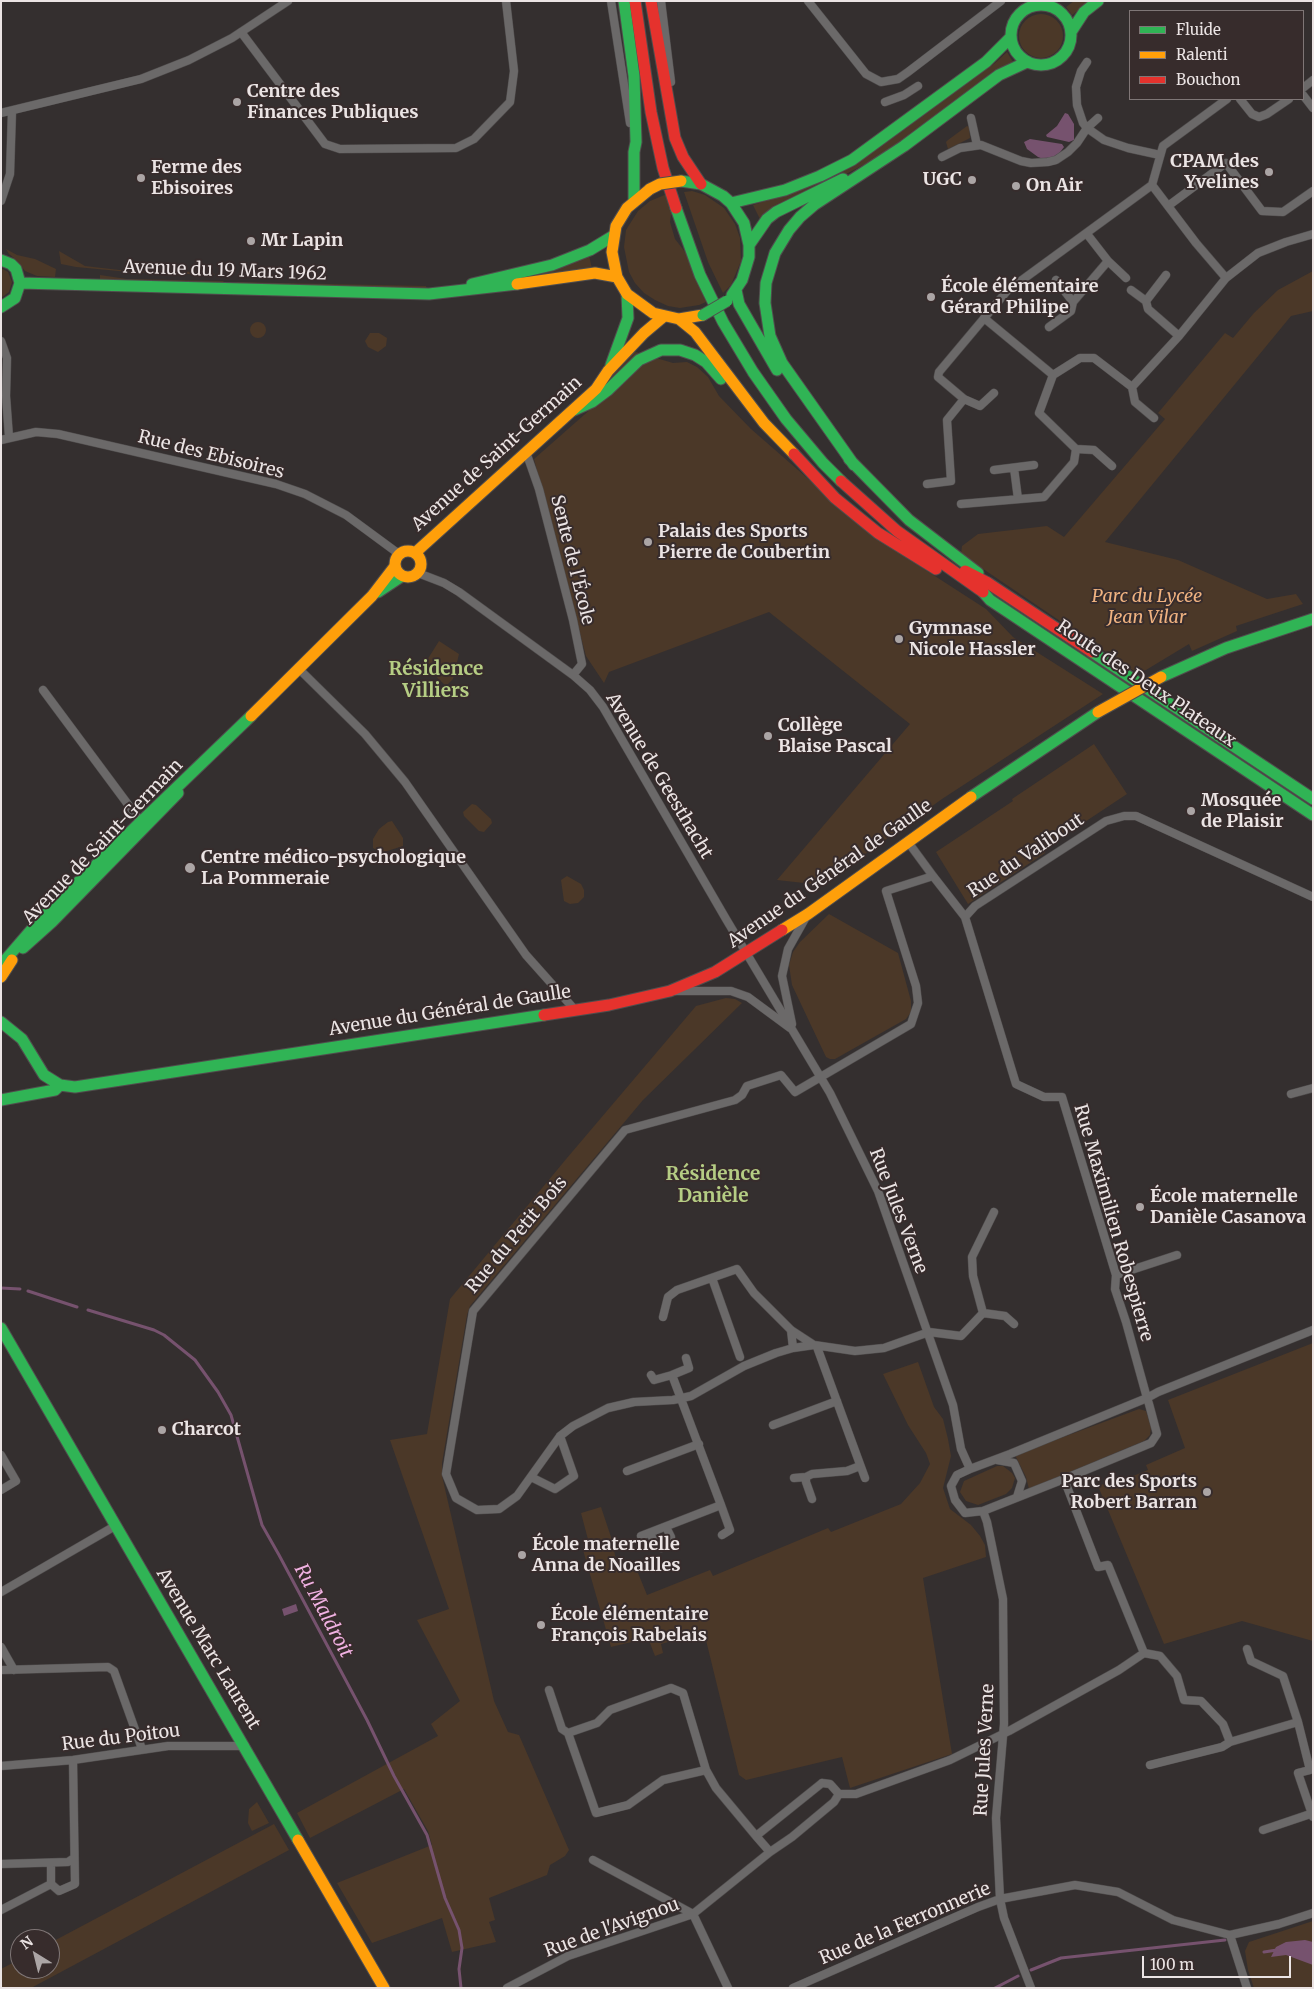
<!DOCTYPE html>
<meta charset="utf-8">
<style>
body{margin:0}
#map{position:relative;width:1314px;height:1989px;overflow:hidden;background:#342f2f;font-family:Merriweather,serif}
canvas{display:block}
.frame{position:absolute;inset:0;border:2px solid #ebe4e4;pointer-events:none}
.legend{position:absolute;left:1129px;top:10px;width:175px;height:90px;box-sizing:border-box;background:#372c2c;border:1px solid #7f7676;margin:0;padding:6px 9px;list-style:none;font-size:15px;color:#ebe4e4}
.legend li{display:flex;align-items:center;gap:10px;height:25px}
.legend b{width:25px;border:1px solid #7f7676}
.north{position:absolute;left:10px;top:1929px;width:50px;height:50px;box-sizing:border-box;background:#372c2c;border:1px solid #7f7676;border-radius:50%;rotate:324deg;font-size:14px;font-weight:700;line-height:20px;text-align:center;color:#ebe4e4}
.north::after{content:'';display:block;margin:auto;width:18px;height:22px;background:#aba5a5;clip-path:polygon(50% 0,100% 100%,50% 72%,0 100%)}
.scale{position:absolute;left:1142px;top:1956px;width:149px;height:22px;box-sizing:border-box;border:2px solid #ebe4e4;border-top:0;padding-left:6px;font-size:15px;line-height:18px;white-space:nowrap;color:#ebe4e4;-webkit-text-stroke:4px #372c2c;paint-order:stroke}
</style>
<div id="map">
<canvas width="1314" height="1989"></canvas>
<div class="frame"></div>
<ul class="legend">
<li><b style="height:6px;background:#30b455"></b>Fluide</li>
<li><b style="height:6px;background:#ff9f0a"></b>Ralenti</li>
<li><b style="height:6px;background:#e5322d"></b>Bouchon</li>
</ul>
<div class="north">N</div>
<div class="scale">100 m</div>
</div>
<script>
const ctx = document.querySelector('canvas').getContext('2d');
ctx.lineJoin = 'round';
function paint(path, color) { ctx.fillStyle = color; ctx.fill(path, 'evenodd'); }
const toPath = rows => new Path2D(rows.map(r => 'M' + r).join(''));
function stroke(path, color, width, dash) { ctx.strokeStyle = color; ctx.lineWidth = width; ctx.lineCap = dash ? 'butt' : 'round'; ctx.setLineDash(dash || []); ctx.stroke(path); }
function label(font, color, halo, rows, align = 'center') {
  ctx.font = font + ' Merriweather,serif'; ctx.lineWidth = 4; ctx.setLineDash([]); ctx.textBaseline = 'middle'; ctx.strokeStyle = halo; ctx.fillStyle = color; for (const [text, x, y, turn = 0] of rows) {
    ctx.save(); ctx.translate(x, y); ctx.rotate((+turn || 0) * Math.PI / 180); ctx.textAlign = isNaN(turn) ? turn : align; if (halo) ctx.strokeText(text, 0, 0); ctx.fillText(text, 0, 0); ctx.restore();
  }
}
const green = toPath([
 [1074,1,1091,1,1072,15,1066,7],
 '1019 36a22 22 0 1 1 44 0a22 22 0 1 1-44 0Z',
 [1007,52,1013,62,910,135,871,161,760,219,753,205,801,189,887,142,995,63],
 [967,126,969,127,970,138,948,149,946,142,948,140],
 [692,191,705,195,724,208,735,224,740,238,741,261,731,285,723,293,708,262,684,192],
 [667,194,672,208,670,222,675,239,689,257,706,302,699,305,680,308,668,306,655,300,644,293,635,283,629,272,624,247,626,230,638,211,650,201],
 [6,249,17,255,35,259,56,269,55,277,37,276,25,271,15,259,9,254],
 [59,251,85,266,128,271,212,272,215,275,129,272,76,267,61,264],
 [589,255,592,269,491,283],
 [1,268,8,272,12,282,9,292,1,298],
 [1313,271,1313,311,1291,316,1105,542,1178,560,1267,599,1296,594,1303,604,1236,626,1237,631,1192,651,1189,644,1146,670,1137,673,961,554,962,546,978,534,1047,526,1064,537,1165,419,1158,413,1225,333,1233,338,1254,313,1278,290],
 [100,275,127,279,223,281,225,283,100,279],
 [235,282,426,286,427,289,239,284],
 '250 330a8 8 0 1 1 16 0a8 8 0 1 1-16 0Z',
 [370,333,379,333,387,338,386,346,378,352,368,347,365,341],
 [636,352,673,363,687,362,697,367,708,377,719,396,751,429,876,538,986,609,1013,637,1103,694,942,799,822,885,777,880,910,724,769,612,609,672,604,683,586,656,534,459,601,400,615,366,629,353],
 [439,641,459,654,453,679,446,686,424,665],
 [1094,744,1127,794,1044,849,1045,853,968,904,936,852,1013,801,1012,799],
 [472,804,476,805,491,819,492,823,484,832,479,831,464,816,463,812],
 [392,821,403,838,403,846,381,853,373,848,373,839,379,829,388,822],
 [567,876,581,884,584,890,584,897,578,903,570,904,564,901,561,880],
 [829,914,898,953,911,1001,911,1012,906,1019,835,1059,830,1059,826,1057,792,985,789,965,793,952,800,942],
 [726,998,735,999,742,1003,643,1100,470,1306,467,1315,442,1463,442,1476,494,1701,508,1732,519,1735,569,1850,565,1856,550,1865,547,1875,489,1898,495,1920,489,1922,496,1942,452,1952,442,1918,372,1943,337,1883,432,1845,428,1831,404,1789,310,1838,297,1813,438,1736,431,1724,460,1701,417,1620,449,1609,390,1440,427,1434,450,1299,567,1158,696,1006],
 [1313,1343,1313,1641,1242,1621,1164,1644,1098,1486,1117,1479,1118,1482,1148,1470,1146,1465,1185,1448,1168,1400],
 [918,1362,934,1407,943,1419,948,1439,951,1456,943,1488,950,1509,971,1525,980,1536,985,1545,986,1557,923,1578,952,1754,850,1788,842,1757,746,1780,739,1775,704,1632,661,1644,663,1653,655,1656,648,1638,611,1647,583,1550,590,1547,581,1513,601,1507,611,1537,619,1573,636,1568,647,1595,710,1570,713,1576,828,1528,831,1532,901,1504,920,1483,930,1464,926,1453,908,1425,883,1374],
 [1139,1409,1146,1411,1151,1427,1150,1435,1144,1441,1029,1489,1026,1477,1015,1455],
 [997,1466,1003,1466,1012,1473,1015,1478,1012,1488,1006,1494,978,1505,966,1501,960,1492,964,1481],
 [257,1802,269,1823,252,1831,248,1823,249,1809],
 [274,1824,289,1850,31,1988,1,1988,1,1969,20,1959,20,1969,50,1969,50,1943],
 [1313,1921,1313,1988,1254,1988,1248,1970,1245,1951,1249,1942]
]);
const water = toPath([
 [1065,113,1068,114,1074,124,1074,140,1069,142,1047,137,1046,135,1057,126],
 [1030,139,1062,144,1064,147,1058,155,1046,160,1038,157,1027,149,1024,142],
 [296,1604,298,1611,284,1616,282,1609],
 [1305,1940,1313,1942,1313,1965,1286,1955,1271,1957,1276,1947,1286,1942]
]);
const stream = toPath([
 [1,1288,20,1289],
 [28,1291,77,1307],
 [88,1310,154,1330,164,1335,195,1360,218,1392,231,1415,262,1525,279,1555,367,1720,394,1776,427,1835,445,1898,459,1930,462,1948,459,1969,461,1988],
 [1264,1952,1277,1950],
 [1031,1970,1061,1958,1225,1940],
 [995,1988,1018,1976]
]);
const street = toPath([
 [611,1,630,123],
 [661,1,671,82],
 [808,1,866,74,881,82,898,79,908,72,1001,1],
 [241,32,325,144,340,149,456,148,474,139,510,102,514,71,506,1],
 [1087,62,1081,71,1076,87,1077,105,1083,123,1087,128,1104,140,1128,148,1160,155],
 [1303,88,1313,80],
 [1303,95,1313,108],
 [1240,99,1252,114,1259,117,1267,114,1289,99],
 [885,102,904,95,918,86],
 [1,113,141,79,189,60,232,38,288,1],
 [971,118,977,145],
 [942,157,960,148,981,145,1021,161,1031,163,1048,162,1056,160,1068,152,1077,143,1087,128,1098,118],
 [1152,185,1196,243,1226,278],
 [1,201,10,174,12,111],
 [1168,206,1226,163,1262,211,1283,212,1313,191],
 [1087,234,1108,261,1126,278],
 [1166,275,1146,301,1148,309,1179,336],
 [1056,280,1073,302,1108,261],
 [1131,290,1146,301],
 [984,318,1053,375],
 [1049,327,1071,311,1073,302],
 [1,341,7,358,6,396,9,437],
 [1132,387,1135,402,1154,418],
 [964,399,980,406,994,393],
 [1,440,36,432,58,434,276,484,305,494,346,515,399,554],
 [1076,449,1094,450,1112,466],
 [526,452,539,489,573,620,582,664,573,675],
 [1014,468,1018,499],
 [994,470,1034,465],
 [927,484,951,481,947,420,964,399,938,377,939,372,1007,291,1152,185,1163,146,1227,99],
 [961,504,1044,497,1074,462,1076,449,1039,413,1053,375,1080,358,1094,358,1132,387,1179,336,1226,278,1258,253,1286,242,1313,234],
 [418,573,444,583,459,592,573,675,590,690,603,707,726,919,830,1093,878,1191,953,1405,961,1449,970,1469],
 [298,668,365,734,405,782,526,955,575,1010],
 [43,690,144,826],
 [908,842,933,876],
 [965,917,975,906,1106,821,1124,816,1136,816,1313,897],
 [675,991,731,991,748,997,790,1028],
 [792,1024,782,976,788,949,806,917],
 [1291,1094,1313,1088],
 [1116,1275,1177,1255],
 [712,1278,740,1357],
 [983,1313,973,1276,972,1257,994,1212],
 [663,1317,668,1297,677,1290,737,1269,754,1293,791,1330,814,1345],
 [1014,1324,1005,1316,983,1313,961,1336,929,1332,884,1348,855,1351,814,1345,793,1348,776,1353,744,1366,691,1396,673,1400,634,1402,608,1408,573,1426,560,1436,517,1496,499,1509,477,1510,456,1498,446,1474,473,1311,625,1130,735,1100,742,1095,747,1086,781,1075,795,1092,911,1024,918,1003,916,986,886,891,933,876,965,917,1016,1084,1044,1097,1062,1097,1116,1275,1115,1289,1126,1322,1147,1398,1149,1404,1157,1434,1151,1443,1064,1479,983,1511,965,1513,955,1500,951,1486,957,1475,970,1469,1010,1454,1147,1398,1158,1392,1313,1330],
 [791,1330,793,1348],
 [817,1347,865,1478],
 [672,1375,689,1368,686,1358],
 [773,1425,837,1401],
 [1,1455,16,1481,1,1490],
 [997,1460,1014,1463,1022,1481,1017,1497],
 [627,1471,699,1444],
 [531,1477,555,1489,574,1476,560,1436],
 [794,1478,806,1477],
 [1064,1479,1098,1567,1108,1565,1144,1653],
 [812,1499,806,1482,806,1477,812,1474,847,1471,860,1466],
 [721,1505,730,1530,722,1535],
 [983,1511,987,1522,1003,1599,1004,1724,996,1818,1000,1899,1004,1918,1031,1988],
 [650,1533,656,1545,661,1548,667,1546,671,1542,671,1537,666,1527],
 [641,1536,721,1505,672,1375,654,1380,651,1375],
 [1,1592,115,1526],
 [1,1647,14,1670],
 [1247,1649,1251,1661,1283,1676,1298,1722],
 [1144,1653,1160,1656,1177,1676,1184,1700,1201,1701,1223,1724,1230,1742,1298,1722,1310,1770,1298,1773,1313,1817],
 [1,1670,108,1667,114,1671,142,1749],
 [549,1690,562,1729,568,1733],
 [1150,1765,1222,1747,1230,1742],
 [1,1766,73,1760,168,1746,245,1746],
 [706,1770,663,1780,628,1805,596,1813,568,1733,597,1723,610,1710,671,1688,683,1693,706,1770,716,1788,756,1836],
 [822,1783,830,1784,839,1794,834,1802,792,1837,770,1852,756,1836,822,1783],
 [839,1794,856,1794,950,1760,1009,1731,1119,1670,1144,1653],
 [1263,1830,1313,1813],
 [593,1860,693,1914],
 [51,1863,51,1884],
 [1,1864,68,1862,74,1858],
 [1,1910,51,1884,59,1891,75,1884,73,1760],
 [693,1914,728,1988],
 [1230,1935,1247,1988],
 [507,1988,568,1956,693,1914,770,1852],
 [793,1988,978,1907,1000,1899,1075,1885,1118,1892,1173,1920,1230,1935,1279,1924,1313,1913]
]);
const fast = toPath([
 [624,1,634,76,636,142,634,152,634,200],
 '1011 35a30 30 0 1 1 60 0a30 30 0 1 1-60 0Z',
 [1071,32,1084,12,1098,1],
 [681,181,701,184,723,196,731,203,744,223,749,245,749,257,742,280,732,295],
 [731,203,785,190,820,176,852,160,986,62,1010,38],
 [676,208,700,275,723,322,753,372,786,419,823,463,841,481],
 [749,245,767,219,776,212,843,179],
 [1,260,11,264,16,269,20,283,15,298,1,307],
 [20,283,429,294,517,284],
 [472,284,552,265,590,250,613,236],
 [736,290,739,304,777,370],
 [611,365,628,318,627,294],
 [574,410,592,402,608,390,639,360,661,350,680,350,695,355,706,362,721,379],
 [849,459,909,520,978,573],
 [854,465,782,363,770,336,765,303,766,283,775,253,789,230,800,217,814,205,904,146,999,75,1027,62],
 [378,592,402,576],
 [983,592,990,600,1313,815],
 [1092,652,1313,799],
 [1161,677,1226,648,1313,619],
 [971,797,1098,712],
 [23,948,52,922,178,793],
 [1,965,45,914,251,716],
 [1,1022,22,1039,44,1075,60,1085,75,1087,544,1015],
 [1,1100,55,1090,60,1085],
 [1,1328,298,1840]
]);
const slow = toPath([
 [650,189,627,208,616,226,612,252,617,277,627,294,653,313,679,319,703,315],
 [517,284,595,273,617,277],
 [679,319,695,332,764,423,794,454],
 '395 564a13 13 0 1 1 26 0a13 13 0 1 1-26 0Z',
 [416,552,596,389,608,371,644,333,663,317],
 [251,716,372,596,395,566],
 [782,930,808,914,971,797],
 [1,977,12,960],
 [298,1840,384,1988]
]);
const jam = toPath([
 [635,1,651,112,663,168,676,208],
 [651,1,675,138,683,157,701,184],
 [794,454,835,498,878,533,936,569],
 [841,481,897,531,983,592],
 [965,571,988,583,1092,652],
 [544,1015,609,1005,670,991,715,972,782,930]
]);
const fastBridge = toPath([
 [703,315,727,301]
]);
const slowBridge = toPath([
 [650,189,660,184,681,181],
 [1098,712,1161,677]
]);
const markers = [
 [237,102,5,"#aba5a5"],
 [1269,172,5,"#aba5a5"],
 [141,178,5,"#aba5a5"],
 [972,180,5,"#aba5a5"],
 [1016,186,5,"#aba5a5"],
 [251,241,5,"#aba5a5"],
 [931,297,5,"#aba5a5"],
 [648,542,5,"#aba5a5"],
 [899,639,5,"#aba5a5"],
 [768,736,5,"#aba5a5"],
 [1191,811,5,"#aba5a5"],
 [190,868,6,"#aba5a5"],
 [1140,1207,5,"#aba5a5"],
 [162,1430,5,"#aba5a5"],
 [1207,1492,5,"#aba5a5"],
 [522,1555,5,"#aba5a5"],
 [541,1625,5,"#aba5a5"]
];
const poiNames = [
 ["Centre des",247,92],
 ["Finances Publiques",247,113],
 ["CPAM des",1259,162,"right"],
 ["Yvelines",1259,183,"right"],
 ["Ferme des",151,168],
 ["Ebisoires",151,189],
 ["UGC",962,180,"right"],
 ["On Air",1026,186],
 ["Mr Lapin",261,241],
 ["École élémentaire",941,287],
 ["Gérard Philipe",941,308],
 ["Palais des Sports",658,532],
 ["Pierre de Coubertin",658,553],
 ["Gymnase",909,629],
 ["Nicole Hassler",909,650],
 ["Collège",778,726],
 ["Blaise Pascal",778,747],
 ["Mosquée",1201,801],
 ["de Plaisir",1201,822],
 ["Centre médico-psychologique",201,858],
 ["La Pommeraie",201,879],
 ["École maternelle",1150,1197],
 ["Danièle Casanova",1150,1218],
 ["Charcot",172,1430],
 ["Parc des Sports",1197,1482,"right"],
 ["Robert Barran",1197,1503,"right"],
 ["École maternelle",532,1545],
 ["Anna de Noailles",532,1566],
 ["École élémentaire",551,1615],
 ["François Rabelais",551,1636]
];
const streetNames = [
 ["Avenue du 19 Mars 1962",225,271,2],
 ["Avenue de Saint-Germain",497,454,-42],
 ["Rue des Ebisoires",211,455,14],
 ["Sente de l'École",572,560,76],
 ["Route des Deux Plateaux",1146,684,34],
 ["Avenue de Geesthacht",659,776,59],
 ["Avenue de Saint-Germain",103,842,-46],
 ["Rue du Valibout",1026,856,-34],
 ["Avenue du Général de Gaulle",830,874,-35],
 ["Avenue du Général de Gaulle",450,1011,-9],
 ["Rue Jules Verne",898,1211,69],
 ["Rue Maximilien Robespierre",1113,1223,74],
 ["Rue du Petit Bois",517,1235,-50],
 ["Avenue Marc Laurent",208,1649,59],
 ["Rue du Poitou",121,1738,-7],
 ["Rue Jules Verne",985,1750,-87],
 ["Rue de la Ferronnerie",905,1924,-23],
 ["Rue de l'Avignou",612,1928,-20]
];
const parkNames = [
 ["Parc du Lycée",1147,597],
 ["Jean Vilar",1147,618]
];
const neighbourhoodNames = [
 ["Résidence",436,670],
 ["Villiers",436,692],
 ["Résidence",713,1175],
 ["Danièle",713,1197]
];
const waterNames = [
 ["Ru Maldroit",323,1611,62]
];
paint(green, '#4b3828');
paint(water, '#76526e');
stroke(stream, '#76526e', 3);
stroke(street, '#504d4d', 9);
stroke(fast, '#504d4d', 13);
stroke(slow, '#504d4d', 13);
stroke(jam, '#504d4d', 13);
stroke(street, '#6b6969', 8);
stroke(fast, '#30b455', 11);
stroke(slow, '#ff9f0a', 11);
stroke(jam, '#e5322d', 11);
stroke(fastBridge, '#504d4d', 13, []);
stroke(slowBridge, '#504d4d', 13, []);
stroke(fastBridge, '#30b455', 11);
stroke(slowBridge, '#ff9f0a', 11);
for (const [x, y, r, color] of markers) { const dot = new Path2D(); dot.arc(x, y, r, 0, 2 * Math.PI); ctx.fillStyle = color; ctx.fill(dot); stroke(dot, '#372c2c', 2); }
label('bold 18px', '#ebe4e4', '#372c2c', poiNames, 'left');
label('18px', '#ebe4e4', '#372c2c', streetNames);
label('italic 18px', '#efb280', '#372c2c', parkNames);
label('bold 19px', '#b5cd84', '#372c2c', neighbourhoodNames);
label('italic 19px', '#f0b1e2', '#372c2c', waterNames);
</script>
